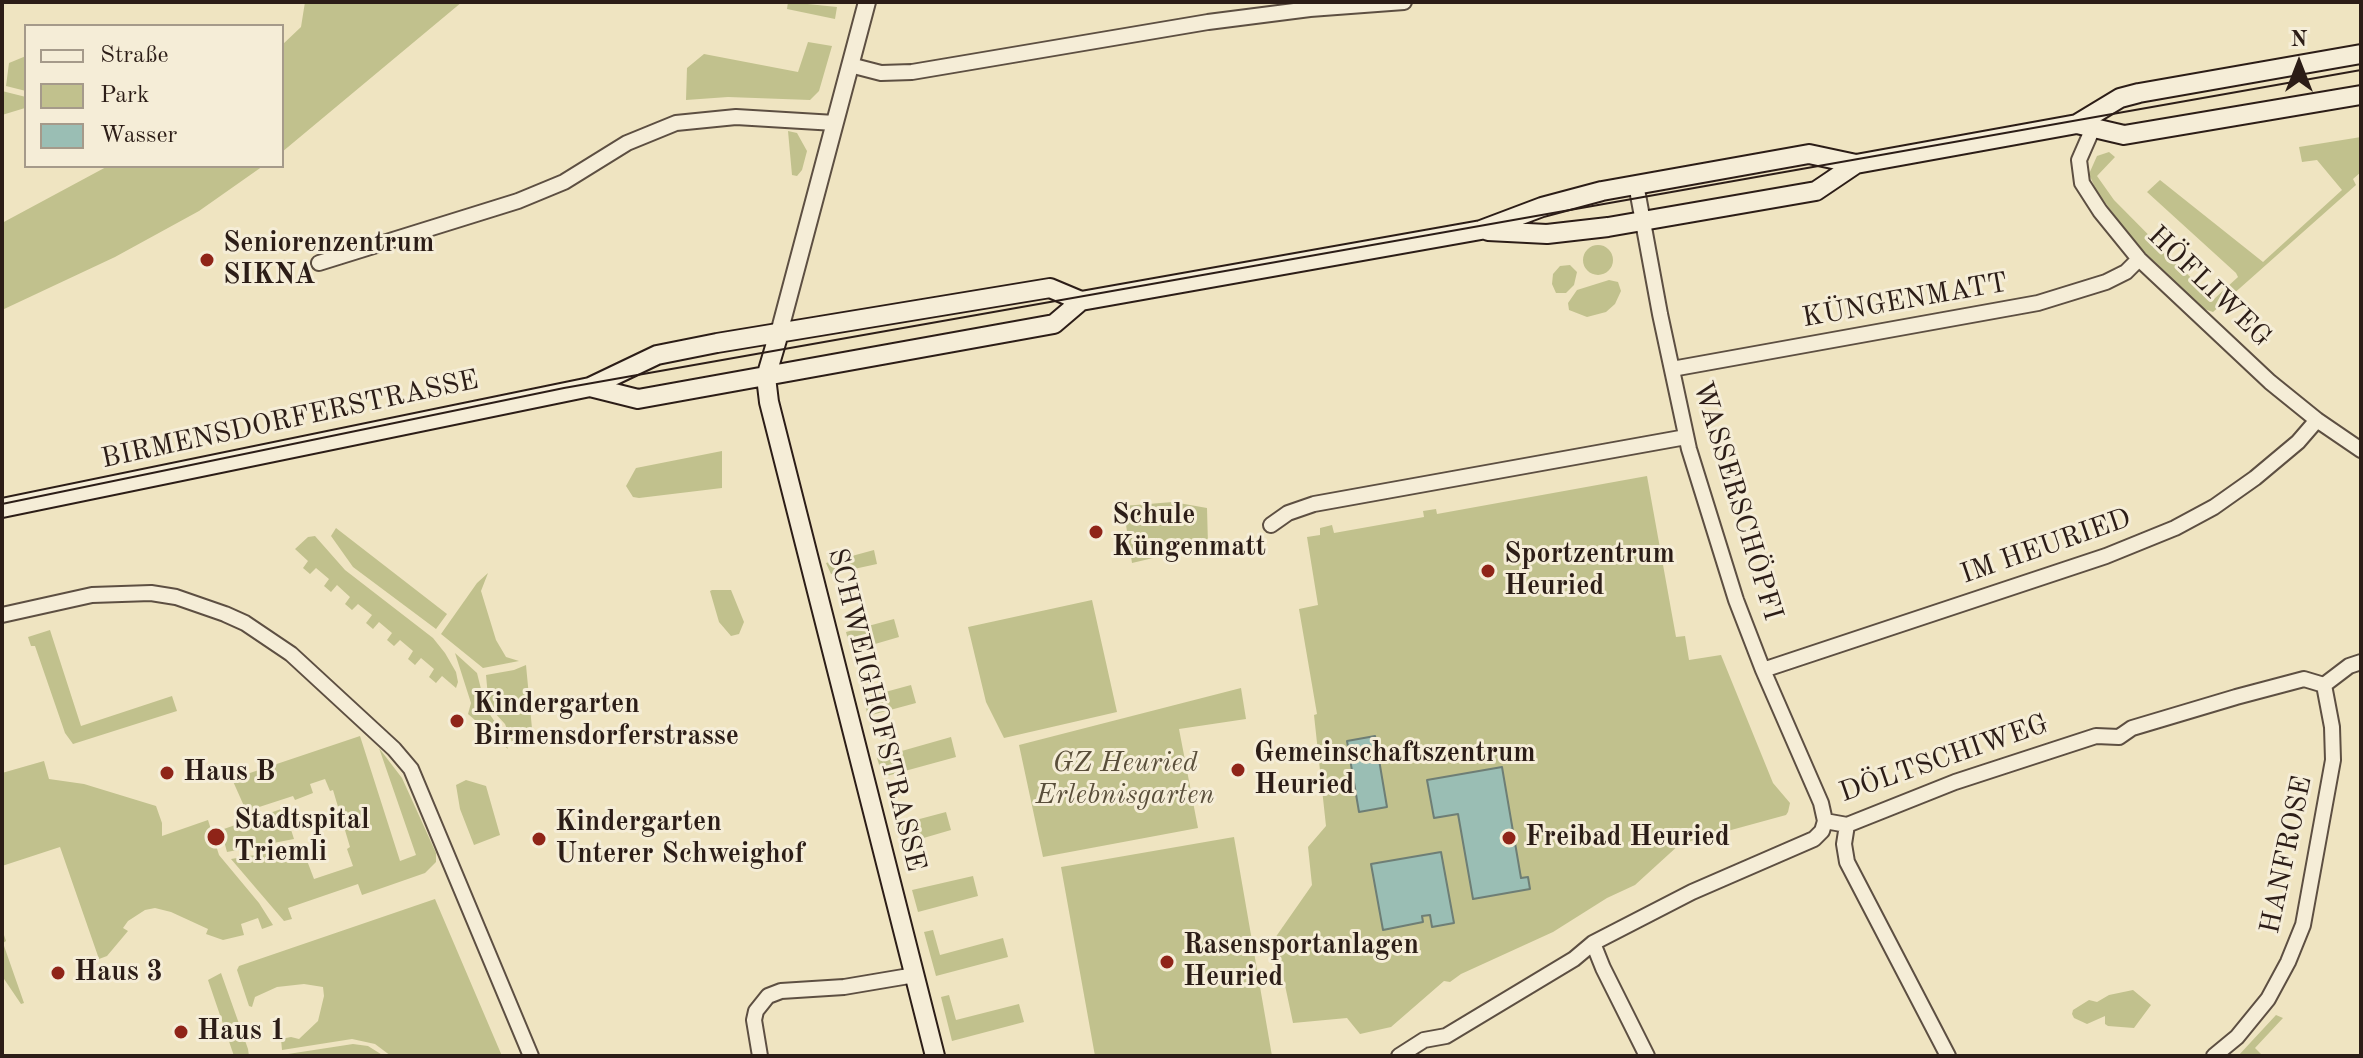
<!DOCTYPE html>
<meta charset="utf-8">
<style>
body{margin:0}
#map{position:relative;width:2363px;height:1058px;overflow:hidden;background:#efe4c1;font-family:"Old Standard TT",serif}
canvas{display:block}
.frame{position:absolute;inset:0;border:4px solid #2c1d17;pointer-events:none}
.legend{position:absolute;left:24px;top:24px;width:260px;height:144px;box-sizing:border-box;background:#f5edd7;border:2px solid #a59a8a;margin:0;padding:10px 14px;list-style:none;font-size:24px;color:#2c1d17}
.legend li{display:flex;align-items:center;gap:16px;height:40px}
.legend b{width:40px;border:2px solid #a59a8a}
.north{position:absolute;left:2259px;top:24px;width:80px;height:80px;-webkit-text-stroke:6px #f5edd7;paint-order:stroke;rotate:0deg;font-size:22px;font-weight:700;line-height:32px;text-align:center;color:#2c1d17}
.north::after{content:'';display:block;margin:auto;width:28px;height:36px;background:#2c1d17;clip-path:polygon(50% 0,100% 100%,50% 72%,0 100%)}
</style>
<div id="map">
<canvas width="2363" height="1058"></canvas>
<div class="frame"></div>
<ul class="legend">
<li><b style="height:10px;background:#f5edd7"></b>Straße</li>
<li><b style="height:22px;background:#c1c18d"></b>Park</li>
<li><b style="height:22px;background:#9abeb4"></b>Wasser</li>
</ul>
<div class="north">N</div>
</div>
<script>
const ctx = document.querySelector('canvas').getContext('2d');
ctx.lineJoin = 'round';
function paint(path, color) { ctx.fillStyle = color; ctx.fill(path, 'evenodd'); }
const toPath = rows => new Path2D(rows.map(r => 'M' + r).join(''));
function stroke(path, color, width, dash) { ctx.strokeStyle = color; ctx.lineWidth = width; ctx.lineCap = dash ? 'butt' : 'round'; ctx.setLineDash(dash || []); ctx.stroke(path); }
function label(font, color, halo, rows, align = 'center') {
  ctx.font = font + ' "Old Standard TT",serif'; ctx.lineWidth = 6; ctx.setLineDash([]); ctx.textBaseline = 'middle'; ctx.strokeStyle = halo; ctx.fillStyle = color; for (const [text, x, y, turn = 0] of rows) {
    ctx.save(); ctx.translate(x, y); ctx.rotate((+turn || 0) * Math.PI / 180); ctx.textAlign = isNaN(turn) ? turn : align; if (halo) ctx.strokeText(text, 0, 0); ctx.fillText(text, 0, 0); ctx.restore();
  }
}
const green = toPath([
 [305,2,462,2,282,152,282,45,301,27],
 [788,2,837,7,835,19,787,9],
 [808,42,832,46,819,91,810,100,728,97,686,100,687,68,704,54,798,72],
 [26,56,26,91,6,86,9,63],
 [2,91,26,97,25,108,2,115],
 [788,131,797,133,807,151,802,170,797,176,792,175],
 [2361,137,2361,172,2353,179,2356,185,2213,312,2204,309,2134,242,2096,190,2089,174,2097,156,2109,152,2115,157,2097,176,2114,200,2213,300,2238,277,2236,273,2147,192,2160,180,2263,262,2342,190,2317,160,2302,162,2299,147],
 [108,166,263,166,199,211,115,257,2,310,2,223],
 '1583 260a15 15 0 1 1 30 0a15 15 0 1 1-30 0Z',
 [1570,265,1577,272,1574,285,1566,293,1556,293,1552,284,1553,274,1560,266],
 [1609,280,1618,282,1621,291,1615,304,1606,312,1587,317,1569,310,1568,303,1577,290],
 [722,451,722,488,639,498,633,497,626,486,636,468],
 [1647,476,1676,637,1685,636,1689,660,1721,655,1773,783,1790,803,1788,812,1786,815,1680,844,1635,885,1607,898,1553,932,1461,974,1450,982,1444,981,1391,1027,1360,1034,1347,1018,1293,1023,1275,938,1312,885,1308,847,1326,826,1314,715,1317,714,1299,609,1318,605,1307,537,1320,535,1320,528,1332,525,1334,533,1424,517,1423,511,1436,509,1437,514],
 [1173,502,1207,508,1208,545,1132,563,1123,506],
 [336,528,447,614,436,629,353,567,331,536],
 [315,536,345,570,433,638,445,653,456,672,458,682,456,688,442,676,436,683,429,677,434,669,421,658,415,665,408,659,413,651,400,640,394,646,387,640,392,633,379,622,373,629,366,623,372,615,358,604,352,610,345,604,350,597,337,585,331,592,324,586,329,579,316,568,310,574,303,568,308,561,295,549,308,537],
 [874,550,877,564,831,574,826,563],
 [488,573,481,591,496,640,506,657,519,661,483,668,441,634,477,583],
 [712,590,731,590,744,622,739,634,731,636,719,622,710,591],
 [1092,600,1117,712,1004,738,986,702,968,627],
 [894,619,899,637,851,651,846,632],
 [50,630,81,726,172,696,177,711,73,744,65,733,35,646,31,646,28,637],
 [455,653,477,673,486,709,502,732,508,749,468,714,471,703],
 [526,665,533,739,512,742,505,724,493,711,488,697,486,675,514,670],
 [911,685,916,703,868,716,863,698],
 [1241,688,1246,719,1179,729,1198,828,1043,857,1019,745],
 [360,736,400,861,416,855,379,748,402,778,436,853,436,862,425,873,362,895,358,884,288,908,292,919,284,921,231,859,292,849,296,861,306,858,314,879,353,866,347,849,350,847,333,790,330,791,325,779,310,784,313,793,295,800,293,796,253,809,254,813,248,815,232,779],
 [951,737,956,757,883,777,877,758],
 [44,761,49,779,84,784,156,806,162,823,162,836,208,820,219,855,259,903,273,925,262,929,258,918,241,924,244,935,223,940,206,934,208,929,171,912,155,908,145,910,128,921,123,928,128,931,107,956,99,959,60,847,2,866,2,773],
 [466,780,486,786,500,835,474,845,460,809,456,785],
 [284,808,294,839,227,852,221,830],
 [946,812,951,830,903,844,897,825],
 [1234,837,1272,1056,1095,1056,1061,867],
 [973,876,978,896,918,912,912,890],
 [435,899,502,1056,391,1056,375,1044,352,1039,282,1050,281,1039,291,1037,299,1039,318,1021,324,996,323,987,304,984,277,987,255,997,252,1007,249,1006,237,970,239,966],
 [2,929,6,941,3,943,24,1003,21,1004,2,976],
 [933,930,940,955,1003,938,1008,957,936,976,924,932],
 [221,973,248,1049,249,1056,234,1056,208,980],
 [2133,990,2151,1005,2134,1028,2108,1026,2105,1024,2105,1016,2087,1024,2074,1018,2072,1014,2073,1010,2089,1000,2097,1002,2109,995],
 [949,995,956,1020,1019,1004,1024,1022,952,1041,941,997],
 [2276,1015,2283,1018,2255,1048,2263,1056,2238,1056],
 [353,1044,368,1046,384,1056,275,1056]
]);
const water = toPath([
 [1375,736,1387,807,1359,812,1347,741,1375,736],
 [1502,767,1521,878,1528,877,1530,889,1473,899,1458,814,1434,818,1427,780,1502,767],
 [1441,852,1454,923,1432,927,1430,915,1422,916,1423,922,1383,930,1371,864,1441,852]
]);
const minor = toPath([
 [850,65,881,73,912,72,1208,22,1310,9,1404,2],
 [2093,128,2079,160,2082,183,2100,211,2139,259,2270,382,2317,420,2361,450],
 [1636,184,1660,314,1689,449,1736,600,1763,670,1821,803,1825,821],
 [319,263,518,201,564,182,627,143,676,123,736,117,835,123],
 [1672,369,2038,303,2106,282,2126,272,2139,259],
 [1271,525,1288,513,1314,504,1686,437],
 [2,615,92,595,151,593,176,597,225,614,245,623,291,654,394,749,411,769,531,1056],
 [1763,670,2106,556,2175,528,2214,507,2255,478,2298,442,2317,420],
 [1825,821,1847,825,1955,782,2096,736,2119,737,2132,728,2236,697,2304,679,2324,685,2349,666,2361,662],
 [1847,825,1844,844,1847,862,1948,1056],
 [1593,943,1603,968,1647,1056],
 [760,1056,754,1020,756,1011,768,996,781,991,844,987,915,975],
 [1399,1056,1424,1040,1446,1036,1574,959,1593,943,1692,892,1814,839,1822,831,1825,821],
 [2214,1056,2237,1037,2268,999,2288,962,2303,925,2333,760,2332,727,2324,685]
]);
const tertiary = toPath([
 [779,333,867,2]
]);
const secondary = toPath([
 [2077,124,2124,135,2361,95],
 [1488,231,1547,234,1608,227,1816,191,1856,164],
 [779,333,766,377,769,402,935,1056],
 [590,387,638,399,1054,324,1081,301,1481,230,1542,207,1602,191,1809,154,1856,164,2077,124,2120,98,2139,93,2361,54],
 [2,508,590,387,657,355,717,343,1050,288,1081,301]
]);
const tram = toPath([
 [2,504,564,388,2361,70]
]);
const markers = [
 [207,260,8,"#8f2418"],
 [1096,532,8,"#8f2418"],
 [1488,571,8,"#8f2418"],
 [457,721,8,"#8f2418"],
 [1238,770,8,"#8f2418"],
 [167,773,8,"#8f2418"],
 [216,837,10,"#8f2418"],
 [1509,838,8,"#8f2418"],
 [539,839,8,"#8f2418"],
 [1167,962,8,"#8f2418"],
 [58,973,8,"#8f2418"],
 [181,1032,8,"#8f2418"]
];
const poiNames = [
 ["Seniorenzentrum",223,244],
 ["SIKNA",223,276],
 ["Schule",1112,516],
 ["Küngenmatt",1112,548],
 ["Sportzentrum",1504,555],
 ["Heuried",1504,587],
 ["Kindergarten",473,705],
 ["Birmensdorferstrasse",473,737],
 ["Gemeinschaftszentrum",1254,754],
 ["Heuried",1254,786],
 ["Haus B",183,773],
 ["Stadtspital",234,821],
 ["Triemli",234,853],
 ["Kindergarten",555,823],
 ["Unterer Schweighof",555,855],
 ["Freibad Heuried",1525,838],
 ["Rasensportanlagen",1183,946],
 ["Heuried",1183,978],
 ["Haus 3",74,973],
 ["Haus 1",197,1032]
];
const streetNames = [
 ["HÖFLIWEG",2209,287,44],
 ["KÜNGENMATT",1905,301,-10],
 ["BIRMENSDORFERSTRASSE",290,420,-12],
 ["WASSERSCHÖPFI",1737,501,73],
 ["IM HEURIED",2046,547,-19],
 ["SCHWEIGHOFSTRASSE",876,710,76],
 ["DÖLTSCHIWEG",1944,759,-19],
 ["HANFROSE",2287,855,-78]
];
const parkNames = [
 ["GZ Heuried",1125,764],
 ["Erlebnisgarten",1125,796]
];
paint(green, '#c1c18d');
paint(water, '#9abeb4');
stroke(water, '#6e7e75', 2);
stroke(minor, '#5d4f42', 18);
stroke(tertiary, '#5d4f42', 20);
stroke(secondary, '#2c1d17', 22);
stroke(minor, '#f5edd7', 14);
stroke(tertiary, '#f5edd7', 16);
stroke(secondary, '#f5edd7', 18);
stroke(tram, '#2c1d17', 2);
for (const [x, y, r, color] of markers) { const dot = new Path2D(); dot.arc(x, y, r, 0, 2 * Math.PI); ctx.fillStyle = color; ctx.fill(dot); stroke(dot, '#f5edd7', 3); }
label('bold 28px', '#2c1d17', '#f5edd7', poiNames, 'left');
label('28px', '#2c1d17', '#f5edd7', streetNames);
label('italic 28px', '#594e3a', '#f5edd7', parkNames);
</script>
